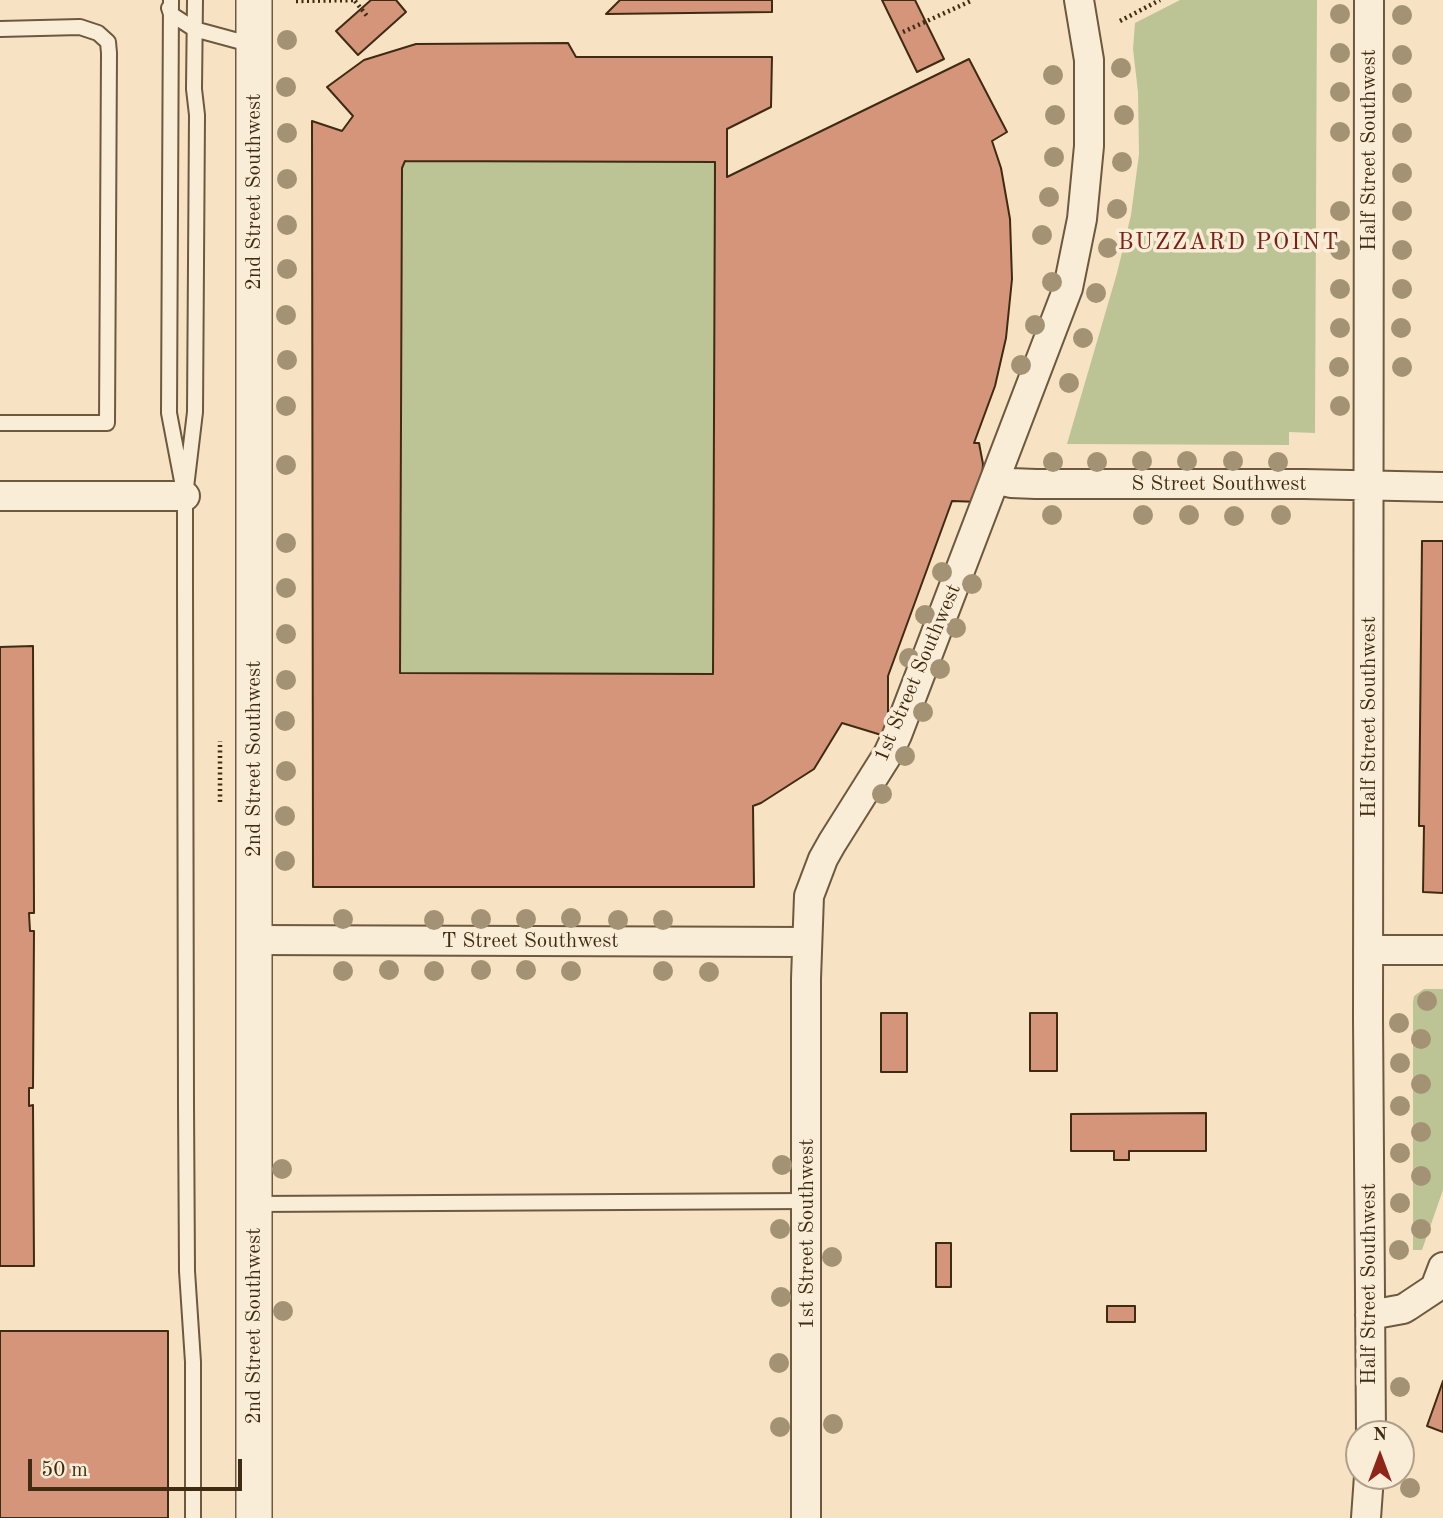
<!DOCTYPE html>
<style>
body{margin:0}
#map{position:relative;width:1443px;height:1518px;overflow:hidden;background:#f7e3c3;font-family:"Old Standard TT",serif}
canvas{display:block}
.north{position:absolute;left:1345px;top:1420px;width:70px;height:70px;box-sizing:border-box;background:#faedd8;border:2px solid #af9f89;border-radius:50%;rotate:0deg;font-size:19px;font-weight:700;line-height:28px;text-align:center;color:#3e2b12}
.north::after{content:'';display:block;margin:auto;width:24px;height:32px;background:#8f2418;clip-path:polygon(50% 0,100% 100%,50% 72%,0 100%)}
.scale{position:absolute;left:28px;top:1459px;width:214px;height:32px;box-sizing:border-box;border:4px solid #3e2b12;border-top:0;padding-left:9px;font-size:21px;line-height:24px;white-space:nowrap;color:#3e2b12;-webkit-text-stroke:5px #faedd8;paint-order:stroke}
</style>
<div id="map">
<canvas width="1443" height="1518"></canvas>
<div class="north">N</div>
<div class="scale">50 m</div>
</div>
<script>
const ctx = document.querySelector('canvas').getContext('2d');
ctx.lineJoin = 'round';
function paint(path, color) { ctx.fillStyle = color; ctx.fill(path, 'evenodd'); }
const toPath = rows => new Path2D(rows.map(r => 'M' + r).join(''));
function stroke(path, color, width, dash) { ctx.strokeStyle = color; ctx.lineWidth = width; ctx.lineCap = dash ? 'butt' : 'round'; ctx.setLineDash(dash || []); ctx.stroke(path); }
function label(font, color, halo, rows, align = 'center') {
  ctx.font = font + ' "Old Standard TT",serif'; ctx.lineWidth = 7; ctx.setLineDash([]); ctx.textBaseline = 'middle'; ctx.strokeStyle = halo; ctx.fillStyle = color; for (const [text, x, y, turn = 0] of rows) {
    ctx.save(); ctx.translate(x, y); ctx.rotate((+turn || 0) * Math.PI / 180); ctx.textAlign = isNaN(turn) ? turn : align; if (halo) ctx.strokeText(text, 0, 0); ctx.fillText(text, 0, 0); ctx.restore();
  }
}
const green = toPath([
 [1180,0,1317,0,1315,433,1289,432,1289,445,1067,444,1117,273,1131,215,1139,154,1138,92,1133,49,1135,23],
 [568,43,576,57,772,57,771,107,727,129,728,176,969,59,1007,132,992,141,1012,279,1006,338,995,386,975,443,979,443,983,464,980,502,952,502,888,676,888,737,842,723,814,769,761,803,753,806,754,887,313,887,312,121,342,130,353,116,327,87,364,60,416,44],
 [1424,989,1443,989,1443,1190,1422,1250,1413,1250,1413,1002,1414,996]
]);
const building = toPath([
 [371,0,396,0,406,12,358,55,336,31,371,0],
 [620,0,772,0,772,12,606,14,620,0],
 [882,0,915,0,944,59,917,72,882,0],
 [568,43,576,57,772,57,771,107,727,129,727,177,969,59,1007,132,992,141,1001,168,1010,219,1012,279,1006,338,995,386,974,443,979,443,983,464,980,502,952,501,888,676,888,737,842,723,814,769,761,803,753,806,754,887,313,887,312,121,342,131,353,116,327,87,364,60,416,44,568,43],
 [405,161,715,162,713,674,400,673,402,168,405,161],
 [1422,541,1443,541,1443,893,1423,892,1424,826,1419,826,1422,541],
 [33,646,34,913,29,913,30,931,34,931,33,1088,29,1088,29,1106,33,1105,34,1266,0,1266,0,647,33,646],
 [881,1013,907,1013,907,1072,881,1072,881,1013],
 [1030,1013,1057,1013,1057,1071,1030,1071,1030,1013],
 [1206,1113,1206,1151,1129,1151,1129,1160,1114,1160,1114,1151,1071,1151,1071,1114,1206,1113],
 [936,1243,951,1243,951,1287,936,1287,936,1243],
 [1107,1306,1135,1306,1135,1322,1107,1322,1107,1306],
 [0,1331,168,1331,168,1518,0,1518,0,1331],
 [1443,1381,1443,1432,1427,1426,1443,1381]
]);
const path = toPath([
 [296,1,355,0],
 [355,1,367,16],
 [1120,21,1160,0],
 [903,32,973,0],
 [220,802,220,741]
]);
const service = toPath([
 [171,0,169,413,182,481],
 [169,8,171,14,194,29,253,45],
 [0,29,80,27,98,33,108,42,109,53,107,423,0,423],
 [255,1204,807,1201],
 [193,1518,193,1362,187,1271,186,1104,185,585,185,496,195,412,197,115,194,89,195,0]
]);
const minor = toPath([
 [1369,0,1368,1018,1371,1434],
 [995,479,1011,483,1036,484,1304,484,1443,487],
 [0,496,185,496],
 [254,940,807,942],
 [1368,950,1443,950],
 [1370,1315,1403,1309,1408,1306,1435,1288,1443,1267],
 [806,1518,806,979,809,896,823,859,832,843,888,754,897,735,1068,288,1082,219,1089,146,1089,60,1079,0],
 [1366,1518,1369,1476]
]);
const tertiary = toPath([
 [254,1518,254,0]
]);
const trees = [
 [1340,14],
 [1402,15],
 [287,40],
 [1340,53],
 [1402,55],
 [1121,68],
 [1053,75],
 [286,87],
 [1340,92],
 [1402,93],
 [1055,115],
 [1124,115],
 [1340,132],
 [287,133],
 [1402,133],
 [1054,157],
 [1122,162],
 [1402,173],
 [287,179],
 [1049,197],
 [1117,209],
 [1340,211],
 [1402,211],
 [287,225],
 [1042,235],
 [1108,248],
 [1340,250],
 [1402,250],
 [287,269],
 [1052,282],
 [1340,289],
 [1402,289],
 [1096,293],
 [286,315],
 [1035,325],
 [1340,328],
 [1401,328],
 [1083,338],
 [287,360],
 [1021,365],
 [1339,367],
 [1402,367],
 [1069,383],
 [286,406],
 [1340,406],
 [1142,461],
 [1187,461],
 [1233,461],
 [1053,462],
 [1097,462],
 [1278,462],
 [286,465],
 [1052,515],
 [1143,515],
 [1189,515],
 [1281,515],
 [1234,516],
 [286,543],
 [942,572],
 [972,584],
 [286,588],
 [925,615],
 [956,628],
 [286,634],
 [909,658],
 [940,669],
 [286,680],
 [923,712],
 [285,721],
 [905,756],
 [286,771],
 [882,794],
 [285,816],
 [285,861],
 [571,918],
 [343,919],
 [481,919],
 [526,919],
 [434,920],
 [618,920],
 [663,920],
 [389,970],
 [481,970],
 [526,970],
 [343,971],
 [434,971],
 [571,971],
 [663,971],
 [709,972],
 [1427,1001],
 [1399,1023],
 [1421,1039],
 [1400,1063],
 [1421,1084],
 [1400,1106],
 [1421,1132],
 [1400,1153],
 [782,1165],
 [282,1169],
 [1421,1176],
 [1400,1203],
 [780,1229],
 [1421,1229],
 [1399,1250],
 [832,1257],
 [781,1297],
 [283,1311],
 [779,1363],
 [1400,1387],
 [833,1424],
 [780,1427],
 [1410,1488]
];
const streetNames = [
 ["Half Street Southwest",1369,150,-90],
 ["2nd Street Southwest",254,192,-90],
 ["S Street Southwest",1219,484],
 ["1st Street Southwest",918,673,-67],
 ["Half Street Southwest",1369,717,-90],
 ["2nd Street Southwest",254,759,-90],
 ["T Street Southwest",530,941],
 ["1st Street Southwest",807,1234,-90],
 ["Half Street Southwest",1369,1284,-90],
 ["2nd Street Southwest",254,1326,-90]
];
const neighbourhoodNames = [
 ["BUZZARD POINT",1229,243]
];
paint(green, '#bcc495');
paint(building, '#d5957a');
stroke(building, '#3e2b12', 2);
stroke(service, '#6c593e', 18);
stroke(minor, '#6c593e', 32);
stroke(tertiary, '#6c593e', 38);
stroke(path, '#3e2b12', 4.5, [2, 3.5]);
stroke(service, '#faedd8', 14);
stroke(minor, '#faedd8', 28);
stroke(tertiary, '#faedd8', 35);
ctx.fillStyle = '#a39374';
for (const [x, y] of trees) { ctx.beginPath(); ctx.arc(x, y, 10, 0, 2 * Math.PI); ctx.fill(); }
label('21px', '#3e2b12', '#faedd8', streetNames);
ctx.letterSpacing = '2px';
label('23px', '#7a1f14', '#faedd8', neighbourhoodNames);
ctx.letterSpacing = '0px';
</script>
